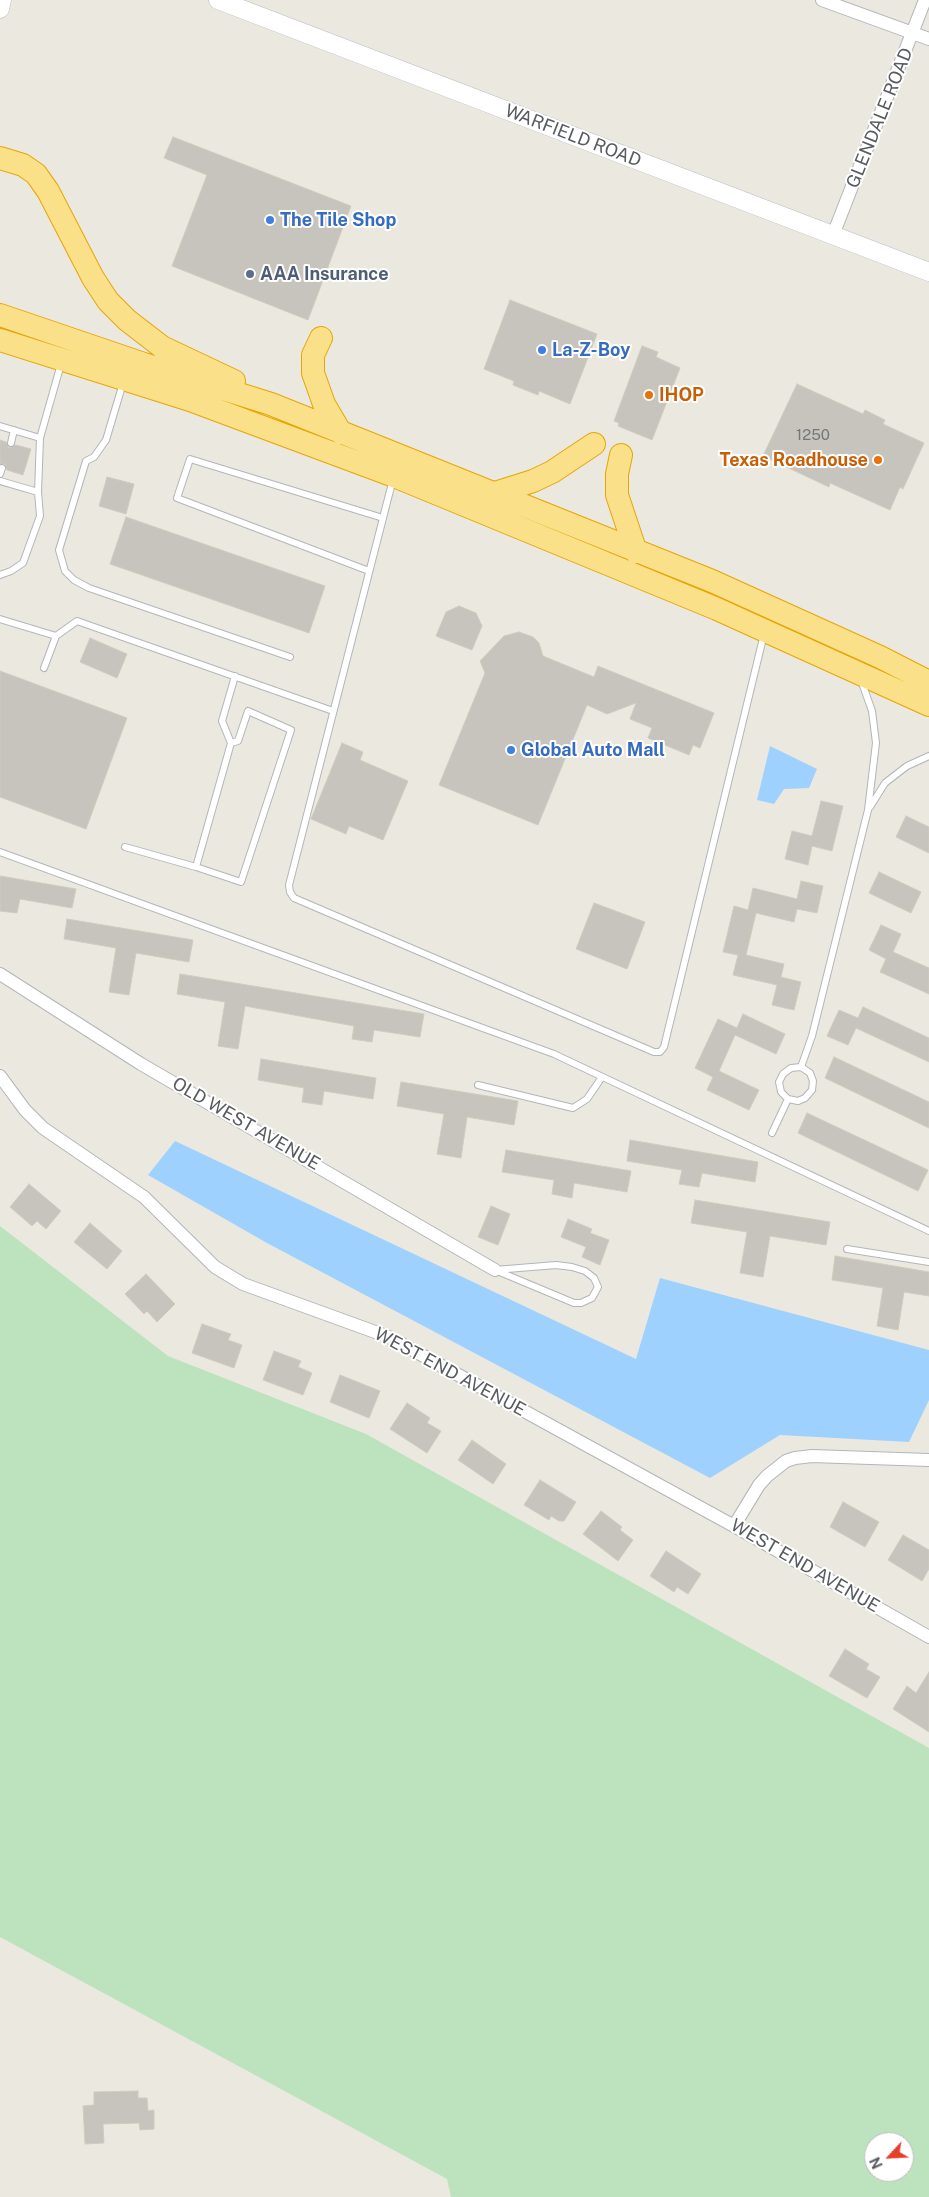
<!DOCTYPE html>
<style>
body{margin:0}
#map{position:relative;width:929px;height:2197px;overflow:hidden;background:#ebe9df;font-family:"Public Sans",sans-serif}
canvas{display:block}
.north{position:absolute;left:864px;top:2132px;width:50px;height:50px;box-sizing:border-box;background:#fff;border:1px solid #bcbebf;border-radius:50%;rotate:245deg;font-size:14px;font-weight:700;line-height:20px;text-align:center;color:#585c60}
.north::after{content:'';display:block;margin:auto;width:18px;height:22px;background:#e4402c;clip-path:polygon(50% 0,100% 100%,50% 72%,0 100%)}
</style>
<div id="map">
<canvas width="929" height="2197"></canvas>
<div class="north">N</div>
</div>
<script>
const ctx = document.querySelector('canvas').getContext('2d');
ctx.lineJoin = 'round';
function paint(path, color) { ctx.fillStyle = color; ctx.fill(path, 'evenodd'); }
const toPath = rows => new Path2D(rows.map(r => 'M' + r).join(''));
function stroke(path, color, width, dash) { ctx.strokeStyle = color; ctx.lineWidth = width; ctx.lineCap = dash ? 'butt' : 'round'; ctx.setLineDash(dash || []); ctx.stroke(path); }
function label(font, color, halo, rows, align = 'center') {
  ctx.font = font + ' "Public Sans",sans-serif'; ctx.lineWidth = 4; ctx.setLineDash([]); ctx.textBaseline = 'middle'; ctx.strokeStyle = halo; ctx.fillStyle = color; for (const [text, x, y, turn = 0] of rows) {
    ctx.save(); ctx.translate(x, y); ctx.rotate((+turn || 0) * Math.PI / 180); ctx.textAlign = isNaN(turn) ? turn : align; if (halo) ctx.strokeText(text, 0, 0); ctx.fillText(text, 0, 0); ctx.restore();
  }
}
const green = toPath([
 [0,1226,168,1356,366,1434,929,1748,929,2197,451,2197,447,2179,0,1937],
 [874,2142,904,2142,904,2172,874,2172]
]);
const water = toPath([
 [770,746,817,769,809,788,784,789,774,804,757,800],
 [175,1141,636,1359,660,1278,929,1350,929,1400,909,1442,780,1435,710,1478,267,1243,148,1175]
]);
const building = toPath([
 [173,137,351,206,308,320,172,266,207,175,164,158,173,137],
 [510,300,597,334,570,404,539,391,538,395,513,385,514,381,484,369,510,300],
 [642,346,658,352,656,357,680,368,652,440,618,426,619,423,614,421,642,346],
 [797,384,863,414,865,410,885,420,883,424,924,443,903,489,900,487,890,510,830,483,829,487,763,456,797,384],
 [0,440,6,442,9,448,16,445,31,449,23,475,7,470,5,464,0,464,0,440],
 [107,477,134,484,126,514,99,506,107,477],
 [126,517,325,586,309,633,110,564,126,517],
 [459,606,476,613,482,626,472,650,436,636,446,612,459,606],
 [519,632,533,637,539,643,543,656,594,677,598,666,714,713,700,748,693,745,689,755,648,738,652,728,630,719,636,703,607,714,587,705,538,825,439,785,485,673,480,661,504,636,519,632],
 [90,638,127,654,117,678,80,662,90,638],
 [0,671,127,718,86,829,0,797,0,671],
 [342,743,363,752,360,760,408,781,383,840,349,826,346,834,311,819,342,743],
 [821,801,843,806,832,851,812,846,808,865,785,859,792,831,812,836,821,801],
 [906,816,929,827,929,853,896,837,906,816],
 [879,872,921,892,911,913,869,893,879,872],
 [0,876,76,889,72,908,20,899,17,913,0,911,0,876],
 [801,881,823,886,817,913,797,909,794,922,756,913,746,955,784,964,781,977,801,982,794,1010,772,1005,777,985,733,975,738,955,723,952,734,906,748,910,753,888,797,899,801,881],
 [594,903,645,922,627,969,576,949,594,903],
 [67,919,193,940,189,962,136,953,129,995,109,992,116,948,64,939,67,919],
 [881,925,901,934,893,952,929,968,929,994,880,972,886,959,869,950,881,925],
 [180,974,424,1014,420,1037,374,1030,372,1042,352,1039,354,1026,245,1006,238,1049,218,1046,225,1002,177,994,180,974],
 [863,1007,929,1038,929,1062,856,1028,848,1045,827,1036,839,1010,858,1018,863,1007],
 [743,1014,785,1034,776,1054,735,1035,719,1071,759,1090,749,1110,707,1090,713,1077,695,1068,718,1019,737,1028,743,1014],
 [834,1057,929,1102,929,1128,825,1078,834,1057],
 [261,1059,376,1078,373,1099,324,1091,322,1105,302,1102,304,1088,258,1080,261,1059],
 [401,1082,518,1101,514,1125,467,1117,461,1158,437,1154,444,1114,397,1106,401,1082],
 [807,1113,928,1170,918,1191,798,1133,807,1113],
 [630,1140,758,1162,755,1182,702,1173,699,1187,679,1184,682,1170,627,1161,630,1140],
 [506,1150,631,1171,627,1192,574,1183,572,1198,552,1194,554,1180,502,1172,506,1150],
 [29,1184,61,1211,46,1229,37,1221,32,1226,10,1207,29,1184],
 [695,1200,830,1222,826,1245,770,1236,763,1277,740,1273,747,1232,691,1223,695,1200],
 [491,1206,510,1214,498,1245,478,1237,491,1206],
 [568,1219,592,1229,590,1233,609,1240,600,1265,582,1257,586,1247,561,1237,568,1219],
 [90,1223,122,1251,107,1269,74,1242,90,1223],
 [835,1256,929,1272,929,1296,904,1292,898,1330,877,1326,883,1288,832,1280,835,1256],
 [146,1274,175,1304,157,1322,147,1311,144,1314,125,1294,146,1274],
 [202,1324,231,1334,228,1340,242,1345,234,1368,192,1353,202,1324],
 [274,1351,301,1361,298,1367,312,1373,303,1395,263,1380,274,1351],
 [340,1375,380,1391,369,1418,330,1402,340,1375],
 [407,1403,430,1418,427,1423,441,1431,427,1453,390,1429,407,1403],
 [472,1440,506,1464,493,1484,458,1460,472,1440],
 [540,1480,576,1502,564,1521,559,1521,551,1516,549,1520,524,1505,540,1480],
 [843,1502,879,1522,865,1547,830,1527,843,1502],
 [601,1511,622,1527,620,1530,633,1540,618,1561,583,1534,601,1511],
 [903,1535,929,1550,929,1569,922,1581,888,1560,903,1535],
 [666,1551,701,1574,688,1594,677,1587,674,1592,650,1576,666,1551],
 [845,1649,869,1664,866,1669,880,1677,867,1698,829,1676,845,1649],
 [929,1672,929,1732,893,1709,907,1686,916,1693,929,1672],
 [138,2091,138,2098,147,2098,148,2111,154,2110,154,2129,140,2130,139,2123,103,2124,104,2143,85,2144,83,2106,94,2105,94,2092,138,2091]
]);
const lane = toPath([
 [123,383,106,440,94,457,86,461,59,550,65,571,74,580,89,588,290,657],
 [0,426,40,438,61,364],
 [11,443,14,430],
 [0,474,2,468],
 [393,479,289,885,290,892,294,898,654,1052,660,1052,664,1047,764,634],
 [0,481,38,492],
 [369,571,177,498,190,459,383,518],
 [0,575,11,571,23,563,40,516,38,492,40,438],
 [0,619,56,636,44,668],
 [56,636,77,621,333,711],
 [870,807,885,783,907,766,929,756],
 [125,847,196,867,231,743,222,721,235,676],
 [0,852,554,1054,929,1231],
 [196,867,241,882,291,730,248,711,238,741,231,743],
 [801,1067,810,1073,813,1081,812,1090,805,1098,798,1101,788,1099,781,1092,779,1082,783,1074,791,1068,801,1067,812,1036,868,810,876,743,872,711,861,680],
 [478,1085,573,1108,587,1099,602,1077],
 [772,1133,788,1099],
 [847,1249,929,1262],
 [556,1265,572,1267,585,1271,594,1278,598,1287,592,1298,581,1303,574,1303,495,1270,556,1265]
]);
const street = toPath([
 [822,0,929,39],
 [833,235,925,0],
 [0,974,141,1064,495,1270],
 [0,1076,25,1110,43,1128,144,1197,215,1267,243,1284,389,1337,734,1526,929,1637],
 [734,1526,759,1485,767,1476,786,1461,795,1458,812,1456,929,1460]
]);
const secondary = toPath([
 [218,0,929,272],
 [0,9,2,0]
]);
const highway = toPath([
 [0,158,23,165,36,174,48,191,93,278,108,301,127,320,162,347,234,381],
 [0,315,144,364,271,404,712,581,880,657,929,682],
 [321,338,313,355,313,373,324,404,341,433],
 [0,340,190,400,394,476,717,609,929,705],
 [621,455,617,474,617,495,636,552],
 [495,493,533,481,552,472,594,444]
]);
const markers = [
 [270,220,5,"#3f7fe0"],
 [250,274,5,"#5c6f8a"],
 [542,350,5,"#3f7fe0"],
 [649,395,5,"#e8710a"],
 [878,460,5,"#e8710a"],
 [511,750,5,"#3f7fe0"]
];
const numberNames = [
 ["1250",813,435]
];
const streetNames = [
 ["GLENDALE ROAD",880,118,-68],
 ["WARFIELD ROAD",573,136,21],
 ["OLD WEST AVENUE",246,1124,30],
 ["WEST END AVENUE",450,1372,28],
 ["WEST END AVENUE",805,1566,30]
];
const shopNames = [
 ["The Tile Shop",280,220],
 ["La-Z-Boy",552,350],
 ["Global Auto Mall",521,750]
];
const serviceNames = [
 ["AAA Insurance",260,274]
];
const foodNames = [
 ["IHOP",659,395],
 ["Texas Roadhouse",868,460,"right"]
];
paint(green, '#bce3bd');
paint(water, '#9ed1fd');
paint(building, '#c6c4bd');
stroke(building, '#d0cbbe', 1);
stroke(lane, '#b2b6ba', 8);
stroke(street, '#b2b6ba', 14);
stroke(secondary, '#b5b9be', 19);
stroke(highway, '#e6a505', 24);
stroke(lane, '#fff', 6);
stroke(street, '#fff', 12);
stroke(secondary, '#fff', 18);
stroke(highway, '#fae088', 22);
for (const [x, y, r, color] of markers) { const dot = new Path2D(); dot.arc(x, y, r, 0, 2 * Math.PI); ctx.fillStyle = color; ctx.fill(dot); stroke(dot, '#fff', 2); }
label('15px', '#747677', null, numberNames);
label('18px', '#585c60', '#fff', streetNames);
label('bold 18px', '#366cbe', '#fff', shopNames, 'left');
label('bold 18px', '#4e5e75', '#fff', serviceNames, 'left');
label('bold 18px', '#c56008', '#fff', foodNames, 'left');
</script>
